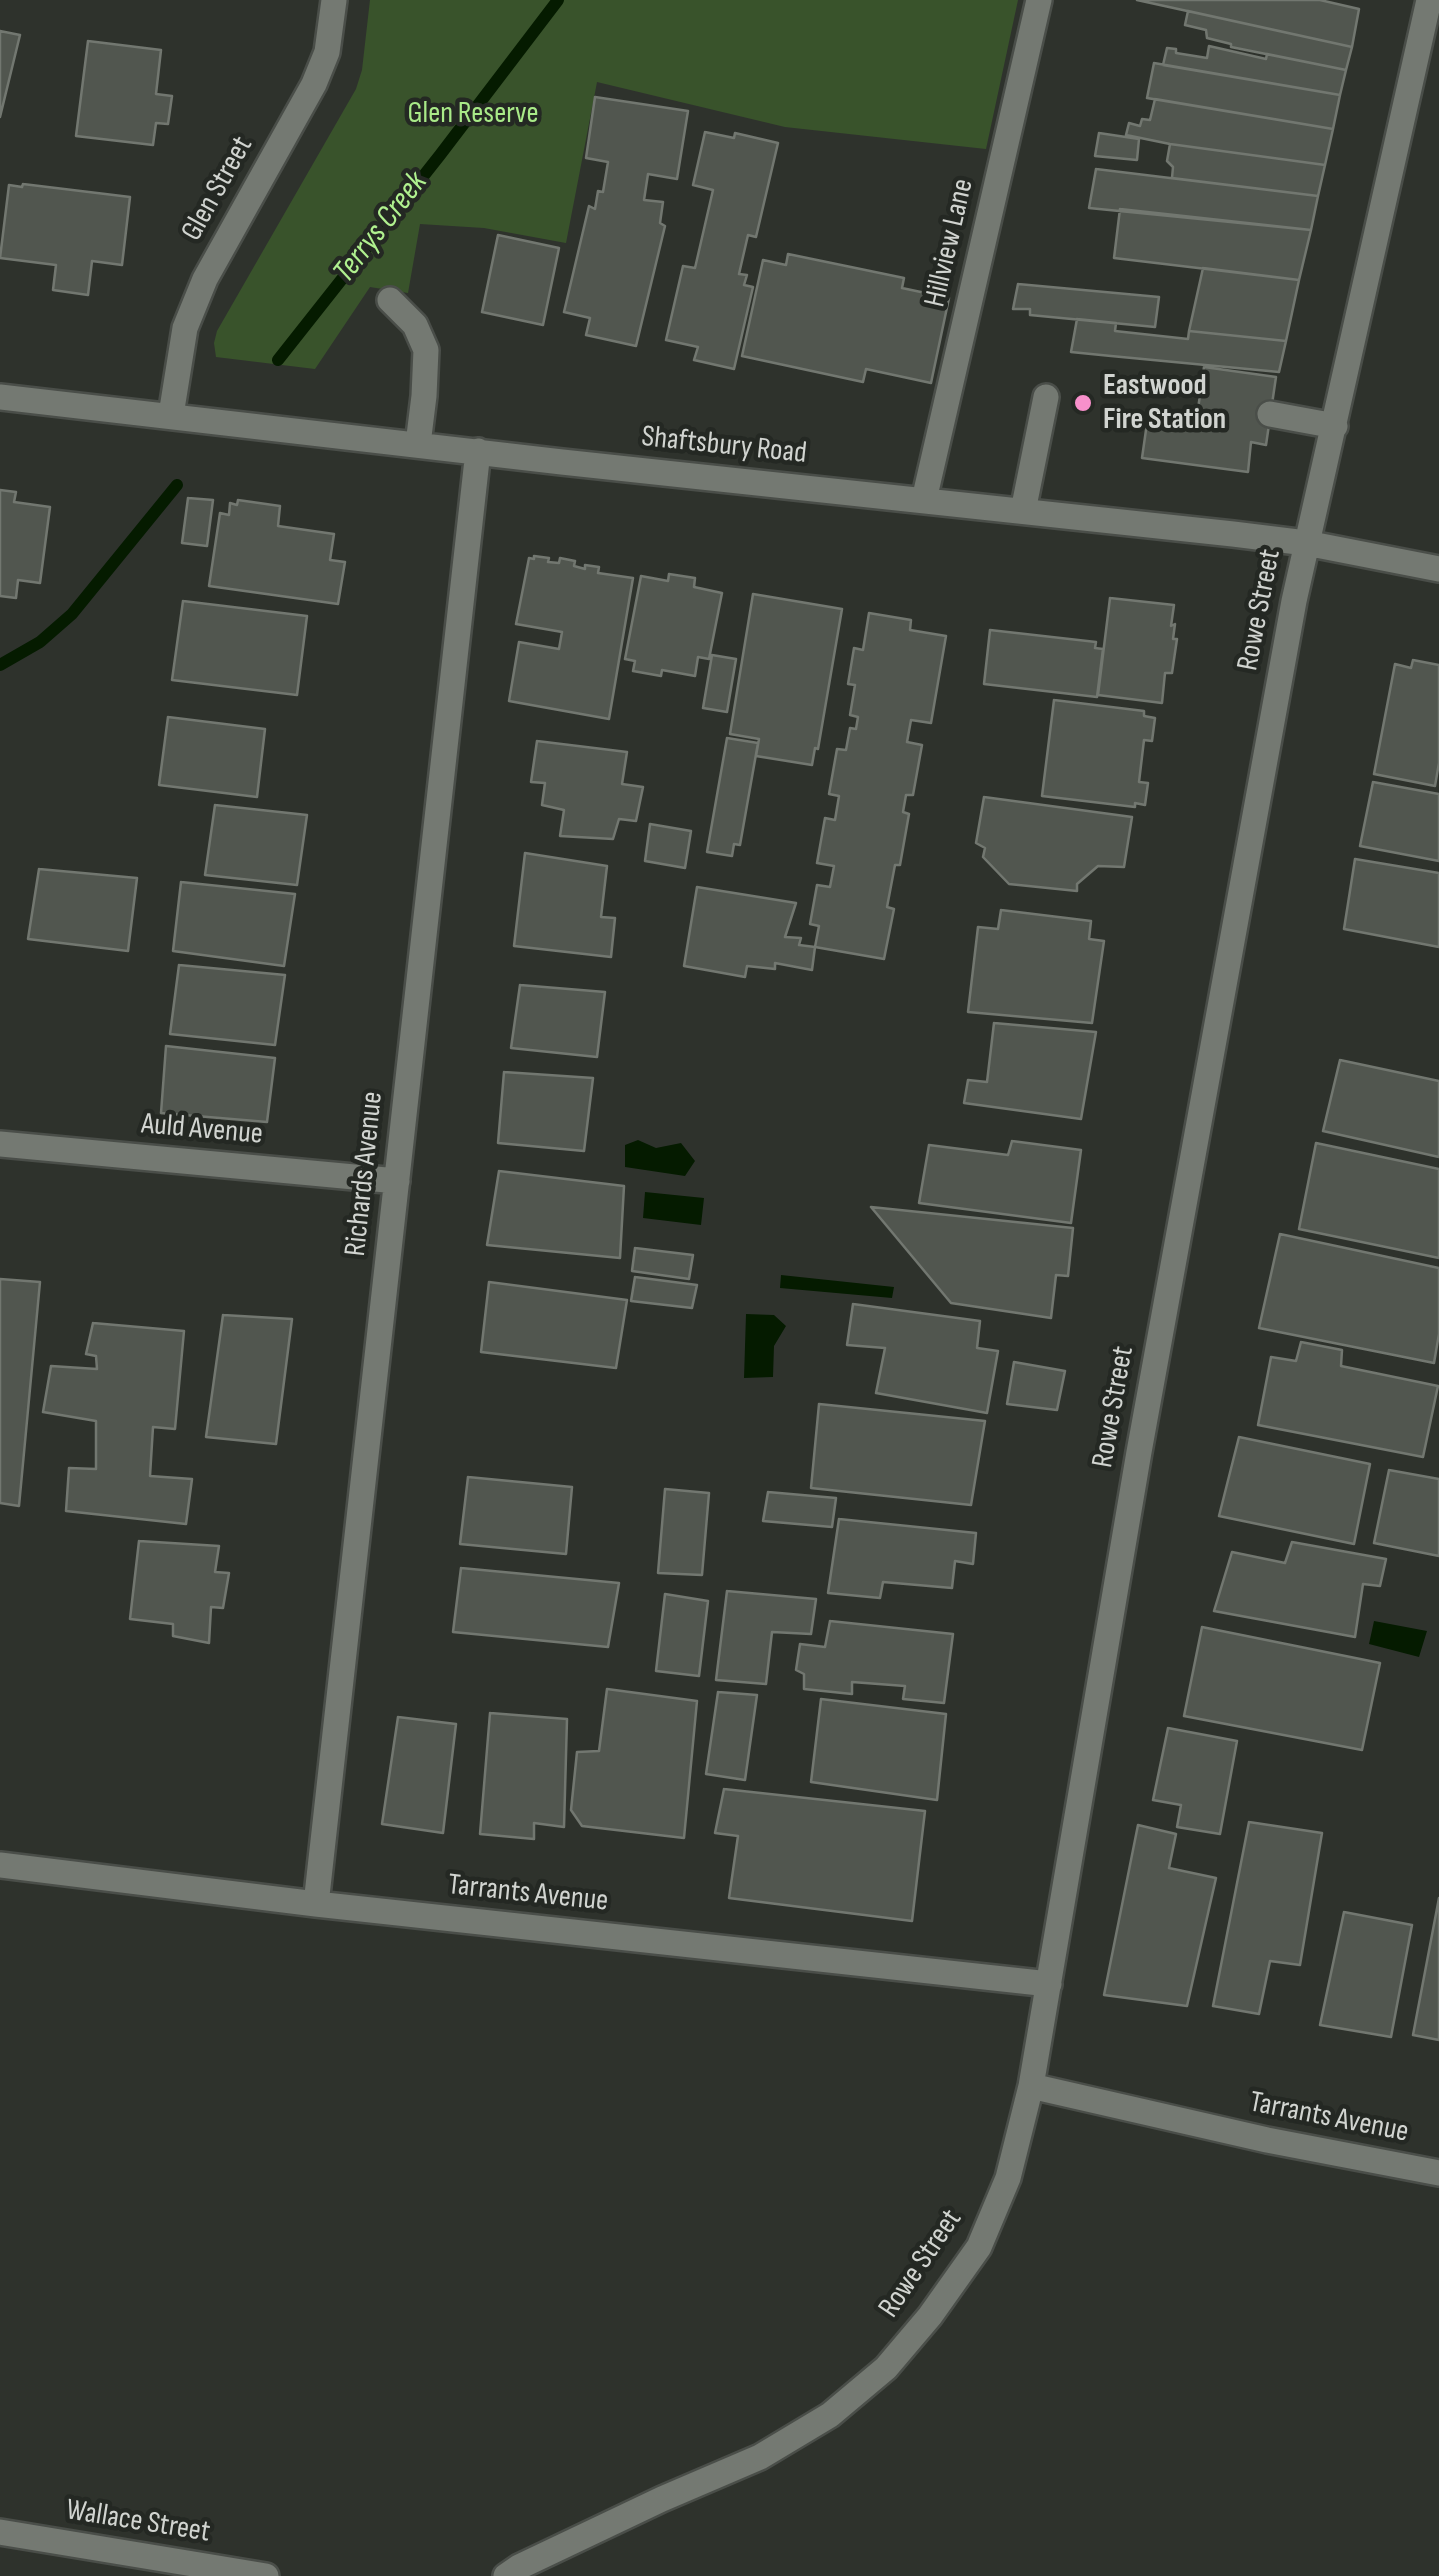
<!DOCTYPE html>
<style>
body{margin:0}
canvas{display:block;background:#2e322c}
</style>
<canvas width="1439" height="2576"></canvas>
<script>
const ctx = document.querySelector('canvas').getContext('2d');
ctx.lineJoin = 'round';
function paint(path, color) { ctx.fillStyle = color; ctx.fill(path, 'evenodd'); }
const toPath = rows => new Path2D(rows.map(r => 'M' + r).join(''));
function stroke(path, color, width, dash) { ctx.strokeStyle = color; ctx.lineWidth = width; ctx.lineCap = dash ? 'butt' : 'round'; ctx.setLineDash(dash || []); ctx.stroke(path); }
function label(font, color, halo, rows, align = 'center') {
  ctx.font = font + ' "Sofia Sans Condensed",sans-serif'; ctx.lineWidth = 9; ctx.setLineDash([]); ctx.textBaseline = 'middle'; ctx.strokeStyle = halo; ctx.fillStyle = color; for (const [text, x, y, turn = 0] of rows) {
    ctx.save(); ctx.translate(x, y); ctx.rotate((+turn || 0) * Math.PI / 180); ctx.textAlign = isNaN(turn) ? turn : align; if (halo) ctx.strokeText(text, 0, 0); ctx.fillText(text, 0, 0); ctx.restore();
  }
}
const green = toPath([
 [370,0,1018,0,986,149,785,127,597,82,566,243,484,228,420,224,408,293,370,287,315,369,216,357,214,343,217,331,356,89,362,70]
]);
const water = toPath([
 [638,1140,656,1148,681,1143,695,1161,685,1176,625,1167,625,1145],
 [645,1192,704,1198,701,1225,643,1218],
 [781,1275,894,1287,892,1298,780,1288],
 [746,1314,774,1315,786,1326,774,1346,773,1377,744,1378],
 [1374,1621,1427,1631,1419,1657,1369,1644]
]);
const stream = toPath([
 [278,360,440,155,558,0],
 [0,665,40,642,72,614,177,485]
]);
const building = toPath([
 [1137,0,1320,0,1359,9,1352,47,1137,0],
 [1188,11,1352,47,1346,70,1231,47,1231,44,1207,38,1206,30,1185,25,1188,11],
 [0,31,20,35,0,117,0,31],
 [88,41,161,50,156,94,172,96,168,124,156,123,153,145,76,136,88,41],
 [1209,46,1266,59,1267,54,1346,70,1340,95,1163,65,1167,48,1176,49,1176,53,1207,58,1209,46],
 [1154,63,1340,95,1333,129,1147,98,1154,63],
 [595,97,688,111,677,179,648,174,644,200,663,202,660,223,665,226,636,346,586,335,590,318,564,312,589,206,595,209,598,191,603,192,608,162,586,158,595,97],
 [1155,99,1333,129,1325,165,1170,144,1126,135,1129,123,1140,126,1142,119,1150,120,1155,99],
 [705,132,734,138,735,133,778,143,756,237,748,235,739,274,747,275,744,285,753,287,734,369,694,360,698,347,666,340,683,266,695,268,713,190,693,185,705,132],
 [1099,133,1139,139,1137,160,1095,156,1099,133],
 [1170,144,1325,165,1318,196,1172,178,1173,167,1167,161,1170,144],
 [1096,169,1318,196,1311,230,1089,208,1096,169],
 [23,184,130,197,122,265,92,261,88,295,53,290,56,265,0,258,9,185,22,187,23,184],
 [1120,209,1311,230,1299,280,1114,258,1120,209],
 [498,235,559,248,543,325,482,312,498,235],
 [788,254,904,278,902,288,949,298,931,383,866,369,863,382,742,356,763,260,786,265,788,254],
 [1203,268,1299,280,1286,341,1189,331,1203,268],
 [1018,284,1159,297,1155,327,1030,315,1030,309,1013,309,1018,284],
 [1077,319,1116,323,1115,331,1188,339,1189,331,1286,341,1279,372,1111,356,1071,352,1077,319],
 [1204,367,1276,377,1266,445,1251,442,1248,472,1142,458,1148,416,1196,423,1204,367],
 [0,490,16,492,14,502,50,507,40,583,18,580,16,598,0,596,0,490],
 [188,498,213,500,207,546,182,543,188,498],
 [238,500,280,506,278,526,334,534,330,560,345,562,338,604,209,586,220,513,229,515,230,503,237,505,238,500],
 [534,556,549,558,548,562,559,563,560,558,575,561,574,566,585,569,585,565,599,567,598,573,633,578,609,719,509,701,519,642,559,649,562,632,516,624,529,558,534,559,534,556],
 [669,574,695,578,694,587,722,593,709,659,698,657,695,676,662,670,661,676,633,671,635,661,625,659,641,576,668,581,669,574],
 [753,594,842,609,818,749,815,748,812,765,756,756,759,739,730,734,753,594],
 [1110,598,1174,605,1171,626,1175,624,1173,639,1177,639,1172,673,1165,673,1162,703,1098,695,1110,598],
 [183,601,307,616,297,695,172,680,183,601],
 [869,613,911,620,910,630,946,636,931,723,911,720,907,742,922,745,913,795,906,795,903,812,909,814,900,865,895,865,887,907,894,909,884,959,815,947,819,926,810,924,817,885,830,887,834,866,817,863,825,818,835,820,839,796,829,794,837,749,846,750,850,728,856,729,858,717,850,715,855,685,848,684,854,648,863,650,869,613],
 [990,630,1096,642,1095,648,1103,649,1097,697,984,684,990,630],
 [712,655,736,659,727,712,703,708,712,655],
 [1413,660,1439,665,1439,763,1435,786,1374,774,1395,664,1411,668,1413,660],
 [1054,700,1144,711,1144,716,1155,718,1152,741,1144,740,1139,782,1148,783,1145,805,1135,803,1135,807,1042,796,1054,700],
 [168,717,265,729,257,797,159,785,168,717],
 [727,738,758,743,740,845,734,844,732,856,707,852,727,738],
 [537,741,627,752,622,784,643,787,636,821,619,819,613,839,560,836,564,810,542,805,545,783,531,782,537,741],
 [1373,782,1439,794,1439,861,1360,846,1373,782],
 [984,797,1132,817,1124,867,1098,866,1077,884,1077,891,1009,884,983,857,985,848,976,843,984,797],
 [215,805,307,815,297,885,205,875,215,805],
 [650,824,691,831,685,868,645,861,650,824],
 [525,853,607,866,601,917,615,918,611,957,514,946,525,853],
 [1355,859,1439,873,1439,947,1344,929,1355,859],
 [39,869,137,878,128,951,28,939,39,869],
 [181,882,295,894,284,966,173,951,181,882],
 [697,887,796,903,785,937,801,938,799,945,815,947,812,970,775,963,775,969,747,966,745,977,684,966,697,887],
 [1001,910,1091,921,1089,939,1104,941,1092,1023,968,1012,978,927,998,929,1001,910],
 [179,965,285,975,275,1045,170,1034,179,965],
 [520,985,605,992,597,1057,511,1048,520,985],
 [994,1023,1096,1032,1081,1119,964,1103,968,1080,987,1082,994,1023],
 [166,1046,275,1058,267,1122,161,1113,166,1046],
 [1340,1060,1439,1081,1439,1157,1323,1131,1340,1060],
 [504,1072,593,1078,584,1151,498,1143,504,1072],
 [1012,1141,1081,1150,1071,1223,919,1203,929,1145,1008,1155,1012,1141],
 [1316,1143,1439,1169,1439,1258,1299,1229,1316,1143],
 [499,1171,624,1186,620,1258,487,1245,499,1171],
 [871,1207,1073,1228,1068,1276,1056,1275,1051,1318,951,1303,871,1207],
 [1280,1234,1439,1268,1439,1334,1434,1363,1259,1328,1280,1234],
 [635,1248,693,1255,689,1279,632,1271,635,1248],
 [635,1277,697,1285,692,1308,631,1301,635,1277],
 [0,1279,40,1282,19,1506,0,1503,0,1279],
 [489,1282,627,1300,616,1368,481,1352,489,1282],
 [853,1304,980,1321,977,1348,998,1351,987,1413,876,1393,885,1348,847,1345,853,1304],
 [223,1315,292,1319,276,1444,206,1437,223,1315],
 [93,1323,184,1331,175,1429,153,1427,150,1476,192,1479,186,1524,66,1511,69,1468,96,1469,96,1421,43,1412,51,1366,97,1369,96,1356,86,1354,93,1323],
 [1301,1342,1342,1350,1341,1366,1438,1386,1423,1457,1258,1425,1271,1357,1296,1361,1301,1342],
 [1014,1362,1065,1371,1057,1410,1007,1404,1014,1362],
 [819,1404,985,1421,971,1505,811,1488,819,1404],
 [1239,1437,1370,1464,1354,1544,1219,1516,1239,1437],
 [1389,1470,1439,1479,1439,1556,1374,1543,1389,1470],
 [468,1477,572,1487,566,1554,460,1544,468,1477],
 [665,1489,709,1493,702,1575,658,1573,665,1489],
 [768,1492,836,1498,832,1527,763,1521,768,1492],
 [839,1519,976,1533,973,1564,955,1561,952,1588,883,1582,880,1598,828,1593,839,1519],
 [139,1541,219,1546,215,1572,229,1573,223,1608,211,1607,209,1643,173,1636,173,1624,130,1619,139,1541],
 [1292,1542,1386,1559,1380,1586,1363,1584,1355,1637,1214,1611,1232,1552,1285,1563,1292,1542],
 [461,1568,619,1583,608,1647,453,1632,461,1568],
 [727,1591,816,1599,811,1634,772,1632,766,1684,716,1680,727,1591],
 [665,1594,708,1601,699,1676,656,1671,665,1594],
 [830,1621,953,1634,944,1703,903,1699,905,1686,852,1682,852,1694,804,1689,804,1674,796,1670,800,1644,825,1647,830,1621],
 [1202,1627,1380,1663,1362,1750,1184,1716,1202,1627],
 [607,1689,697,1701,684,1838,582,1826,571,1810,577,1752,599,1751,607,1689],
 [718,1692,757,1695,745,1780,706,1774,718,1692],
 [821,1699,946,1714,937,1800,811,1782,821,1699],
 [490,1713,567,1719,564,1827,534,1823,534,1839,480,1834,490,1713],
 [398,1717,456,1724,443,1833,382,1824,398,1717],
 [1168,1728,1237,1741,1220,1834,1177,1827,1181,1805,1153,1800,1168,1728],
 [724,1789,925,1811,912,1921,729,1898,738,1836,715,1833,724,1789],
 [1249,1822,1322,1833,1300,1965,1270,1961,1259,2014,1213,2006,1249,1822],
 [1138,1825,1176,1834,1169,1868,1216,1878,1187,2006,1104,1995,1138,1825],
 [1439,1898,1439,2040,1413,2035,1439,1898],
 [1344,1912,1412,1925,1391,2037,1320,2025,1344,1912]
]);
const minor = toPath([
 [390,300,415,325,426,350,424,396,418,444],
 [0,397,562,462,1233,534,1306,543,1439,569],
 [1270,414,1335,426],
 [171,415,185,328,205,279,314,84,327,52,334,0],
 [924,500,1039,0],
 [1023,511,1046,397],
 [0,1144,397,1181],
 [0,1865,316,1904,1049,1984],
 [316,1904,478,451],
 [1031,2086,1267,2140,1439,2173],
 [0,2532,266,2576],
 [506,2576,519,2567,662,2499,760,2457,830,2415,886,2368,930,2316,979,2247,1008,2178,1031,2086,1139,1452,1294,601,1429,0]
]);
const markers = [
 [1083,403,10,"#f890cb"]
];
const parkNames = [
 ["Glen Reserve",473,114]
];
const streetNames = [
 ["Glen Street",218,189,-61],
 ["Hillview Lane",950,243,-77],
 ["Shaftsbury Road",724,446,6],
 ["Rowe Street",1260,610,-79],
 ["Auld Avenue",202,1130,5],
 ["Richards Avenue",365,1174,-84],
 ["Rowe Street",1114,1407,-80],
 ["Tarrants Avenue",528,1894,6],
 ["Tarrants Avenue",1329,2118,11],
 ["Rowe Street",921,2264,-56],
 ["Wallace Street",138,2522,9]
];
const poiNames = [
 ["Eastwood",1103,386],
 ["Fire Station",1103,420]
];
const waterNames = [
 ["Terrys Creek",381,228,-52]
];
paint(green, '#39532b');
paint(water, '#051b00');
stroke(stream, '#051b00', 12);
paint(building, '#51564f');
stroke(building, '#727770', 2.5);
stroke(minor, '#4a4e49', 30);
stroke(minor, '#747972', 25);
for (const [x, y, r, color] of markers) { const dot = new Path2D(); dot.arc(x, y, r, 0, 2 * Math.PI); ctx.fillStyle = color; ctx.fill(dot); stroke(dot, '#242823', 4); }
label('30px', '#a9ea88', '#242823', parkNames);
label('30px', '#d1d4d0', '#242823', streetNames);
label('bold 30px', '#d1d4d0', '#242823', poiNames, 'left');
label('italic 32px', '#b0f18f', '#242823', waterNames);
</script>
